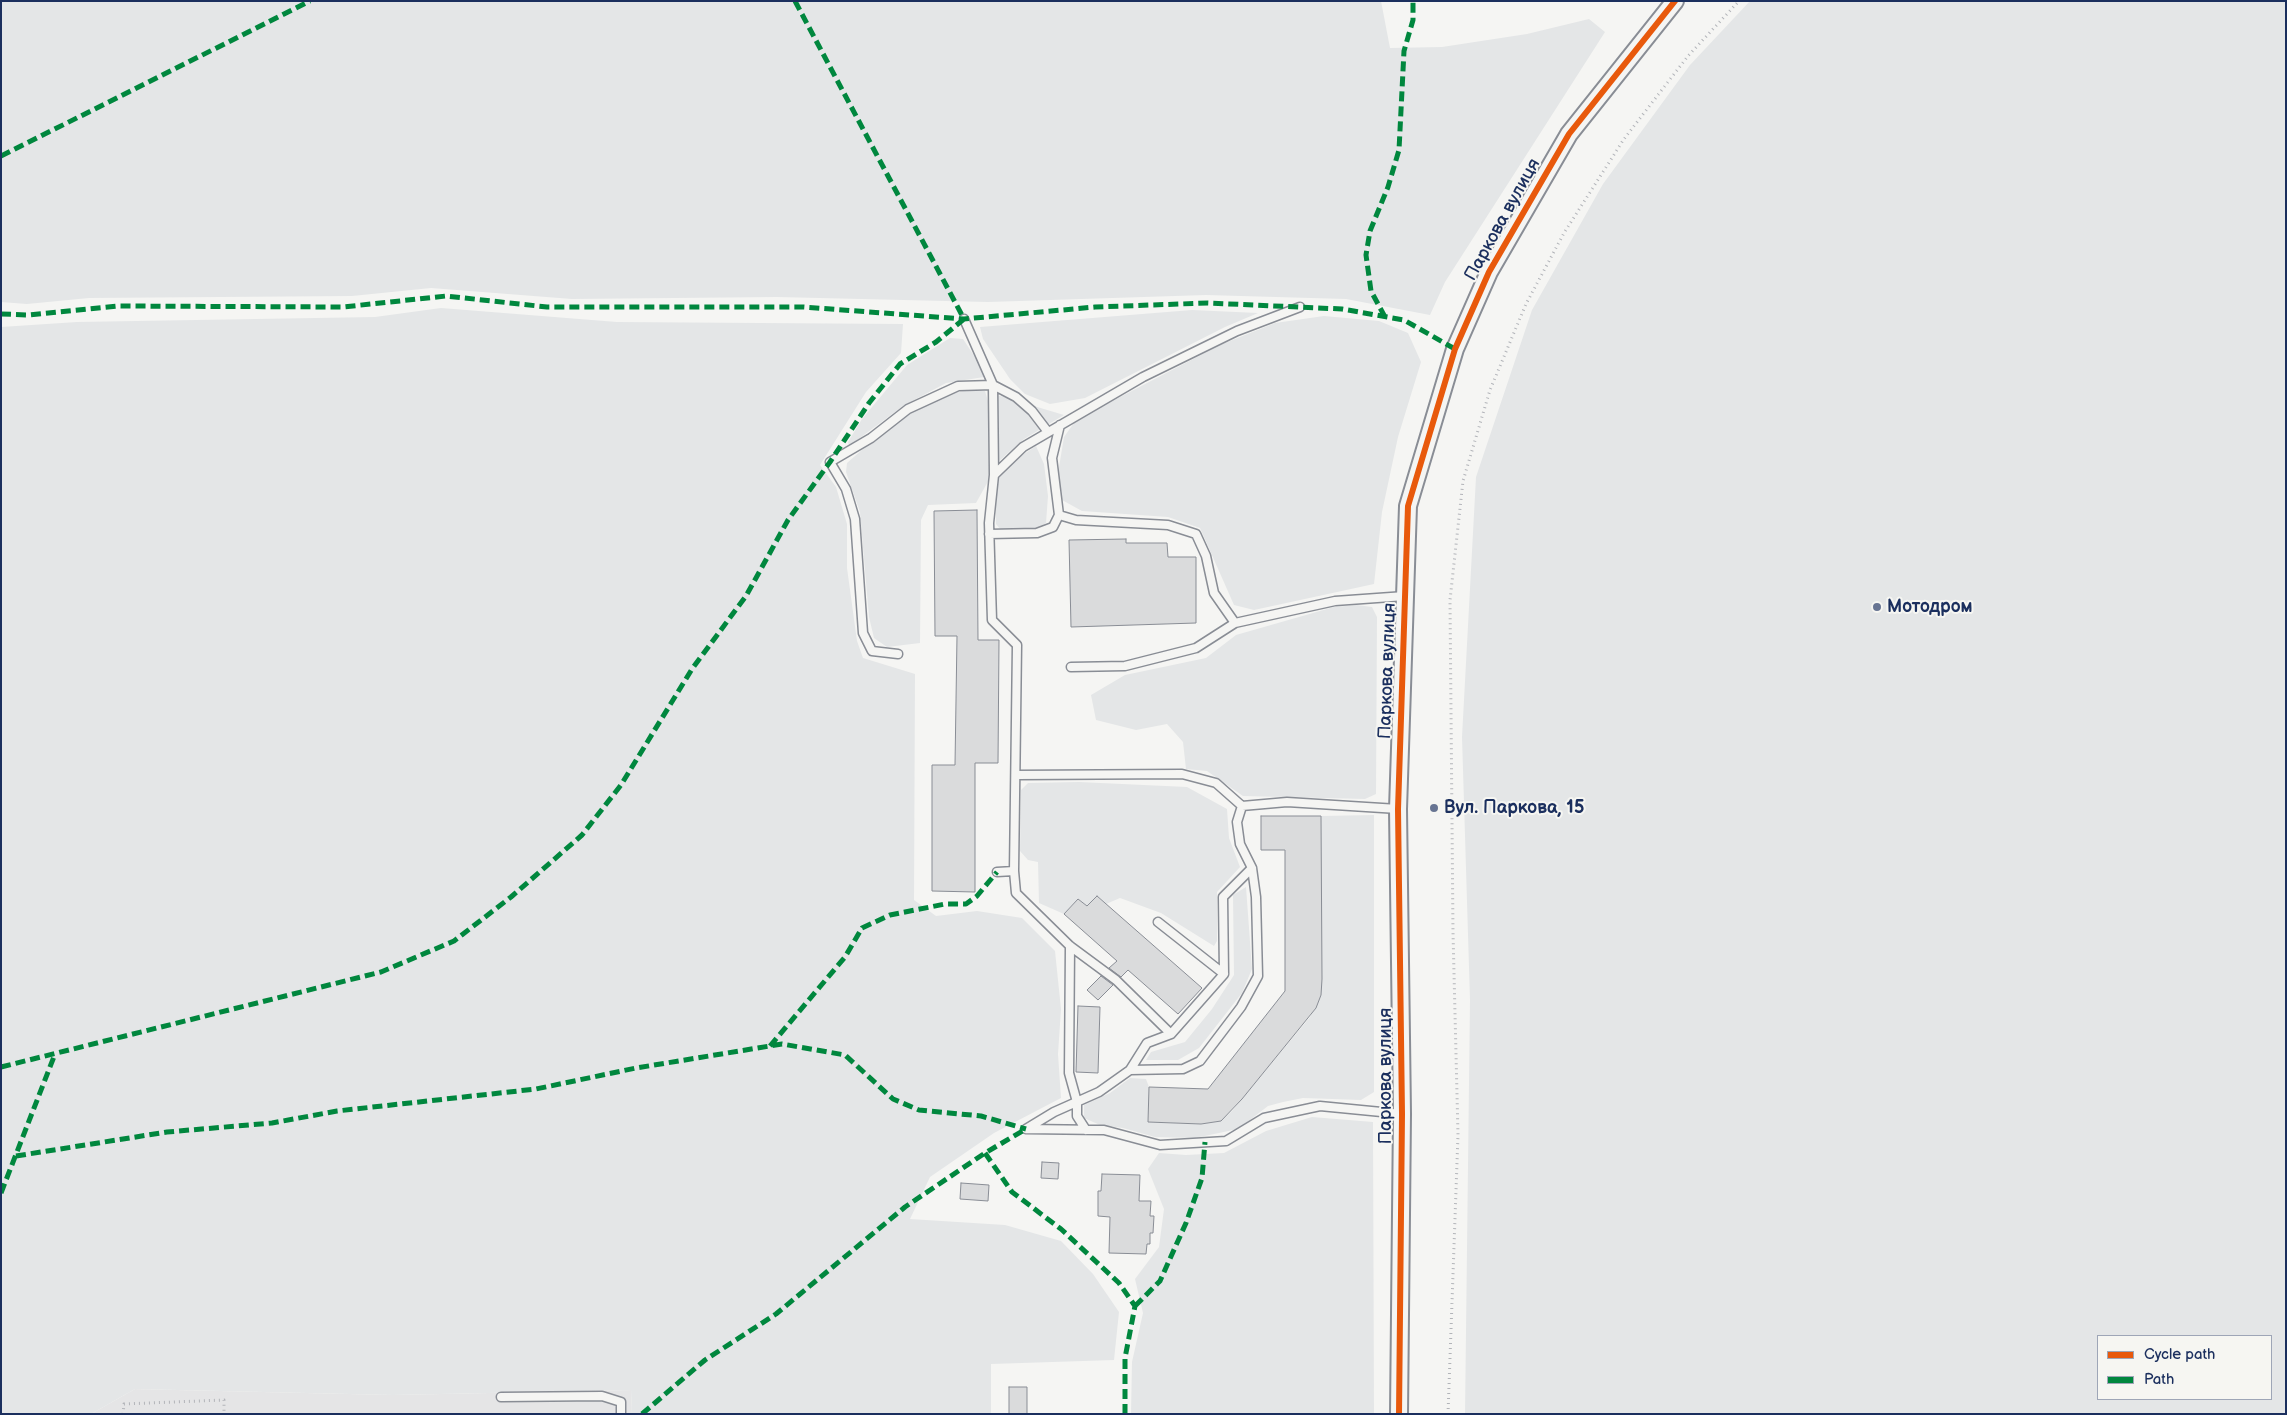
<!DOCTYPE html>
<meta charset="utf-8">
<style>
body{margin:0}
#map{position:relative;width:2287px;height:1415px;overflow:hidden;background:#f5f5f3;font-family:"Balsamiq Sans",sans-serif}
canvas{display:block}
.frame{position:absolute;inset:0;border:2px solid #1b2f5e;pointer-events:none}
.legend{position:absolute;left:2097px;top:1335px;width:175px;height:65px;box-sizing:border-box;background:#f6f6f2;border:1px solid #9ea6b7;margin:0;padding:6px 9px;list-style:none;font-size:15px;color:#1b2f5e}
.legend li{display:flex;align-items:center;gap:10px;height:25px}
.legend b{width:25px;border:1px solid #9ea6b7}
</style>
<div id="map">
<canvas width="2287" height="1415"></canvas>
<div class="frame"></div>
<ul class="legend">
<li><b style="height:6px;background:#e8590c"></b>Cycle path</li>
<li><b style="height:6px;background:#00873e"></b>Path</li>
</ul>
</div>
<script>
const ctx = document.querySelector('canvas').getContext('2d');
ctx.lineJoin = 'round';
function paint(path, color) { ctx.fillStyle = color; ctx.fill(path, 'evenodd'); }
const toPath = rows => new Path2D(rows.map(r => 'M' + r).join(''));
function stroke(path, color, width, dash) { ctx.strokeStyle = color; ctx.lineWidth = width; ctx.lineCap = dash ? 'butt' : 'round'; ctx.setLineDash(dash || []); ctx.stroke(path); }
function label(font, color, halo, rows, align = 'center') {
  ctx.font = font + ' "Balsamiq Sans",sans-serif'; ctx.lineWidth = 4; ctx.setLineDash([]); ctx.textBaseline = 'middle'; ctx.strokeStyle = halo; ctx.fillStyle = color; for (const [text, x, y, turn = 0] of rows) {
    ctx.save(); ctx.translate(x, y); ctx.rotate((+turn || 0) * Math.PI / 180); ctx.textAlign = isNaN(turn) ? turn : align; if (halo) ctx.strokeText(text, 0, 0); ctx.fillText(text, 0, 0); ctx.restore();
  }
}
const built = toPath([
 [135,1389,393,1395,631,1390,632,1414,91,1414]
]);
const green = toPath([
 [1,1,1381,1,1390,48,1442,47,1527,34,1589,19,1605,32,1445,282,1430,315,1346,299,1206,295,988,302,777,297,572,299,431,288,352,296,89,298,27,304,1,302],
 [1750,1,2286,1,2286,1414,1465,1414,1470,1000,1462,737,1476,477,1532,310,1603,184,1690,65],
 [2098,1336,2271,1336,2271,1399,2098,1399],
 [441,308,617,322,903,324,901,353,866,392,820,465,836,487,847,524,847,568,857,641,863,658,915,674,914,900,936,916,977,911,1022,918,1055,951,1061,1009,1058,1054,1061,1098,994,1133,930,1177,910,1219,1005,1225,1061,1241,1093,1274,1119,1312,1114,1360,991,1364,991,1414,632,1414,631,1390,393,1395,135,1389,91,1414,1,1414,1,327,77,322,375,317],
 [1192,310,1258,313,1225,327,1085,398,1050,404,1025,394,1010,379,983,339,980,327],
 [1324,316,1379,321,1408,333,1421,362,1398,437,1382,512,1374,584,1254,610,1234,605,1200,528,1168,517,1082,511,1062,500,1058,473,1064,437,1076,420,1220,345,1275,323],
 [950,338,963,339,985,372,984,377,946,383,903,406,849,446,848,442,862,419,907,365],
 [967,390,985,391,988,401,991,476,976,503,928,505,921,520,920,643,887,647,874,638,869,617,860,512,846,472,847,463,871,442,920,407,946,395],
 [997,395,1064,415,1024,439,999,461],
 [1036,446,1044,464,1048,496,1046,523,1038,528,1001,530,996,524,996,501,999,476,1018,458],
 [1357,605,1372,607,1377,617,1376,794,1365,799,1243,796,1207,771,1186,769,1183,742,1167,724,1136,730,1096,720,1091,695,1125,675,1206,658,1236,635,1334,607],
 [1079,782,1187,787,1227,809,1229,838,1240,867,1217,892,1217,941,1214,946,1161,913,1120,898,1106,904,1097,896,1087,906,1078,899,1064,914,1039,903,1038,862,1028,860,1020,851,1021,790,1028,783],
 [1374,815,1374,1092,1361,1100,1303,1098,1283,1102,1268,1106,1238,1129,1195,1138,1155,1137,1123,1128,1100,1125,1084,1118,1084,1105,1110,1093,1130,1078,1146,1079,1149,1087,1148,1122,1201,1124,1221,1121,1232,1111,1310,1017,1321,995,1321,816],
 [1246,887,1252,969,1242,993,1199,1048,1178,1060,1146,1060,1151,1052,1185,1042,1212,1009,1234,975,1233,895],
 [1312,1117,1373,1122,1374,1414,1131,1414,1132,1362,1143,1313,1135,1279,1159,1247,1164,1209,1148,1169,1159,1153,1186,1155,1224,1153,1266,1131]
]);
const building = toPath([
 [977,510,978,640,999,640,998,763,975,763,975,892,932,891,932,765,955,765,957,636,935,636,934,511,977,510],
 [1126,539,1126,543,1167,543,1168,557,1196,557,1196,623,1071,627,1069,540,1126,539],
 [1261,816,1321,816,1322,979,1321,995,1316,1008,1242,1099,1221,1121,1201,1124,1148,1122,1149,1087,1208,1089,1285,991,1285,850,1261,850,1261,816],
 [1097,896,1202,988,1178,1014,1128,970,1121,977,1109,968,1117,961,1064,914,1078,899,1087,906,1097,896],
 [1101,976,1113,985,1098,1000,1087,990,1101,976],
 [1078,1006,1100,1007,1098,1073,1076,1072,1078,1006],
 [1042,1162,1059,1163,1058,1179,1041,1178,1042,1162],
 [1102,1174,1140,1175,1139,1201,1151,1201,1150,1216,1154,1216,1153,1233,1150,1233,1150,1244,1147,1244,1146,1254,1109,1253,1110,1217,1098,1216,1098,1191,1101,1191,1102,1174],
 [961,1183,989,1185,988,1201,960,1199,961,1183],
 [1009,1387,1027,1387,1027,1414,1009,1414,1009,1387]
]);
const path = toPath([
 [123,1414,124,1404,224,1400,224,1414],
 [1448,1414,1458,1135,1453,932,1450,600,1463,481,1490,390,1526,304,1564,233,1624,139,1688,56,1739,1]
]);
const lane = toPath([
 [964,319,993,385,994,475],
 [1060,425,1052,458,1059,515,1076,520,1168,525,1196,534,1206,556,1214,593,1235,623],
 [989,534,1037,533,1053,527,1059,515],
 [898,654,872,651,863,633,855,519,846,489,830,462,871,438,908,409,958,386,993,385,1016,397,1032,411,1048,432],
 [1071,667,1125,666,1196,648,1235,623,1335,601,1405,596],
 [1017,775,1182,774,1216,783,1242,806],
 [1014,871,1016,893,1070,946,1116,980,1171,1034],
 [997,872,1014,871,1017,645,992,620,989,523,994,475,1023,447,1143,377,1237,331,1300,307],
 [1158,922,1224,974],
 [1070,946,1069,1073,1077,1102,1077,1116,1086,1130],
 [1130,1070,1147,1043,1171,1034,1224,974,1223,897,1252,868],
 [1026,1129,1054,1112,1099,1092,1130,1070,1183,1069,1200,1061,1241,1007,1258,976,1256,897,1252,868,1240,844,1237,822,1242,806,1287,802,1398,809],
 [1026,1129,1104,1130,1160,1145,1226,1141,1264,1118,1320,1106,1402,1114],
 [501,1397,602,1396,621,1402,621,1414]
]);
const street = toPath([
 [1399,1414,1402,1114,1398,809,1408,506,1455,349,1489,272,1569,134,1675,1]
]);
const quiet = toPath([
 [1,156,310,1],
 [1,314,29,315,118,306,343,307,446,296,547,307,803,307,964,319,1095,307,1208,303,1342,309,1404,320,1455,349],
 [1385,317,1371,291,1366,255,1370,231,1388,187,1399,150,1404,51,1413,20,1413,1],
 [770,1046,845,957,862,928,890,915,945,904,966,904,977,896,997,872],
 [1,1067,381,972,454,941,511,897,582,835,621,785,692,669,746,596,788,520,830,462,869,403,900,364,936,342,964,319,795,1],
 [985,1153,1012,1192,1061,1229,1119,1283,1135,1306,1125,1358,1125,1414],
 [16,1156,167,1132,272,1123,337,1111,536,1089,636,1068,782,1044,845,1055,893,1099,919,1110,981,1116,1026,1129],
 [1,1193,55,1054],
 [1135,1306,1160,1281,1186,1223,1202,1178,1205,1142],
 [642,1414,705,1360,776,1314,905,1207,985,1153,1026,1129]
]);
const cycleway = toPath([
 [1399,1414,1402,1114,1398,809,1408,506,1455,349,1489,272,1569,134,1675,1]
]);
const markers = [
 [1877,607,5,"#677492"],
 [1434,808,5,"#677492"]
];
const streetNames = [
 ["Паркова вулиця",1503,220,-61],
 ["Паркова вулиця",1388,671,-88],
 ["Паркова вулиця",1386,1076,-90]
];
const poiNames = [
 ["Мотодром",1887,607],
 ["Вул. Паркова, 15",1444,808]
];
paint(built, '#e5e5e6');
paint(green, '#e4e6e7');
paint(building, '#dadbdc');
stroke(building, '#898d95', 1);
stroke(lane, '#898d95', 11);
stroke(street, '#898d95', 20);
stroke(path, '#b2b4b9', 3, [1, 4]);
stroke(lane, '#f5f5f3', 8);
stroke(street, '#f5f5f3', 16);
stroke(quiet, '#00873e', 5, [10, 5]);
stroke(cycleway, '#e8590c', 6);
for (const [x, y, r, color] of markers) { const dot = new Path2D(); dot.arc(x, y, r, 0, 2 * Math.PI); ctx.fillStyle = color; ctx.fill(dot); stroke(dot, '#f6f6f2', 2); }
label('18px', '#1b2f5e', '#f6f6f2', streetNames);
label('bold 18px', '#1b2f5e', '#f6f6f2', poiNames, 'left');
</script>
